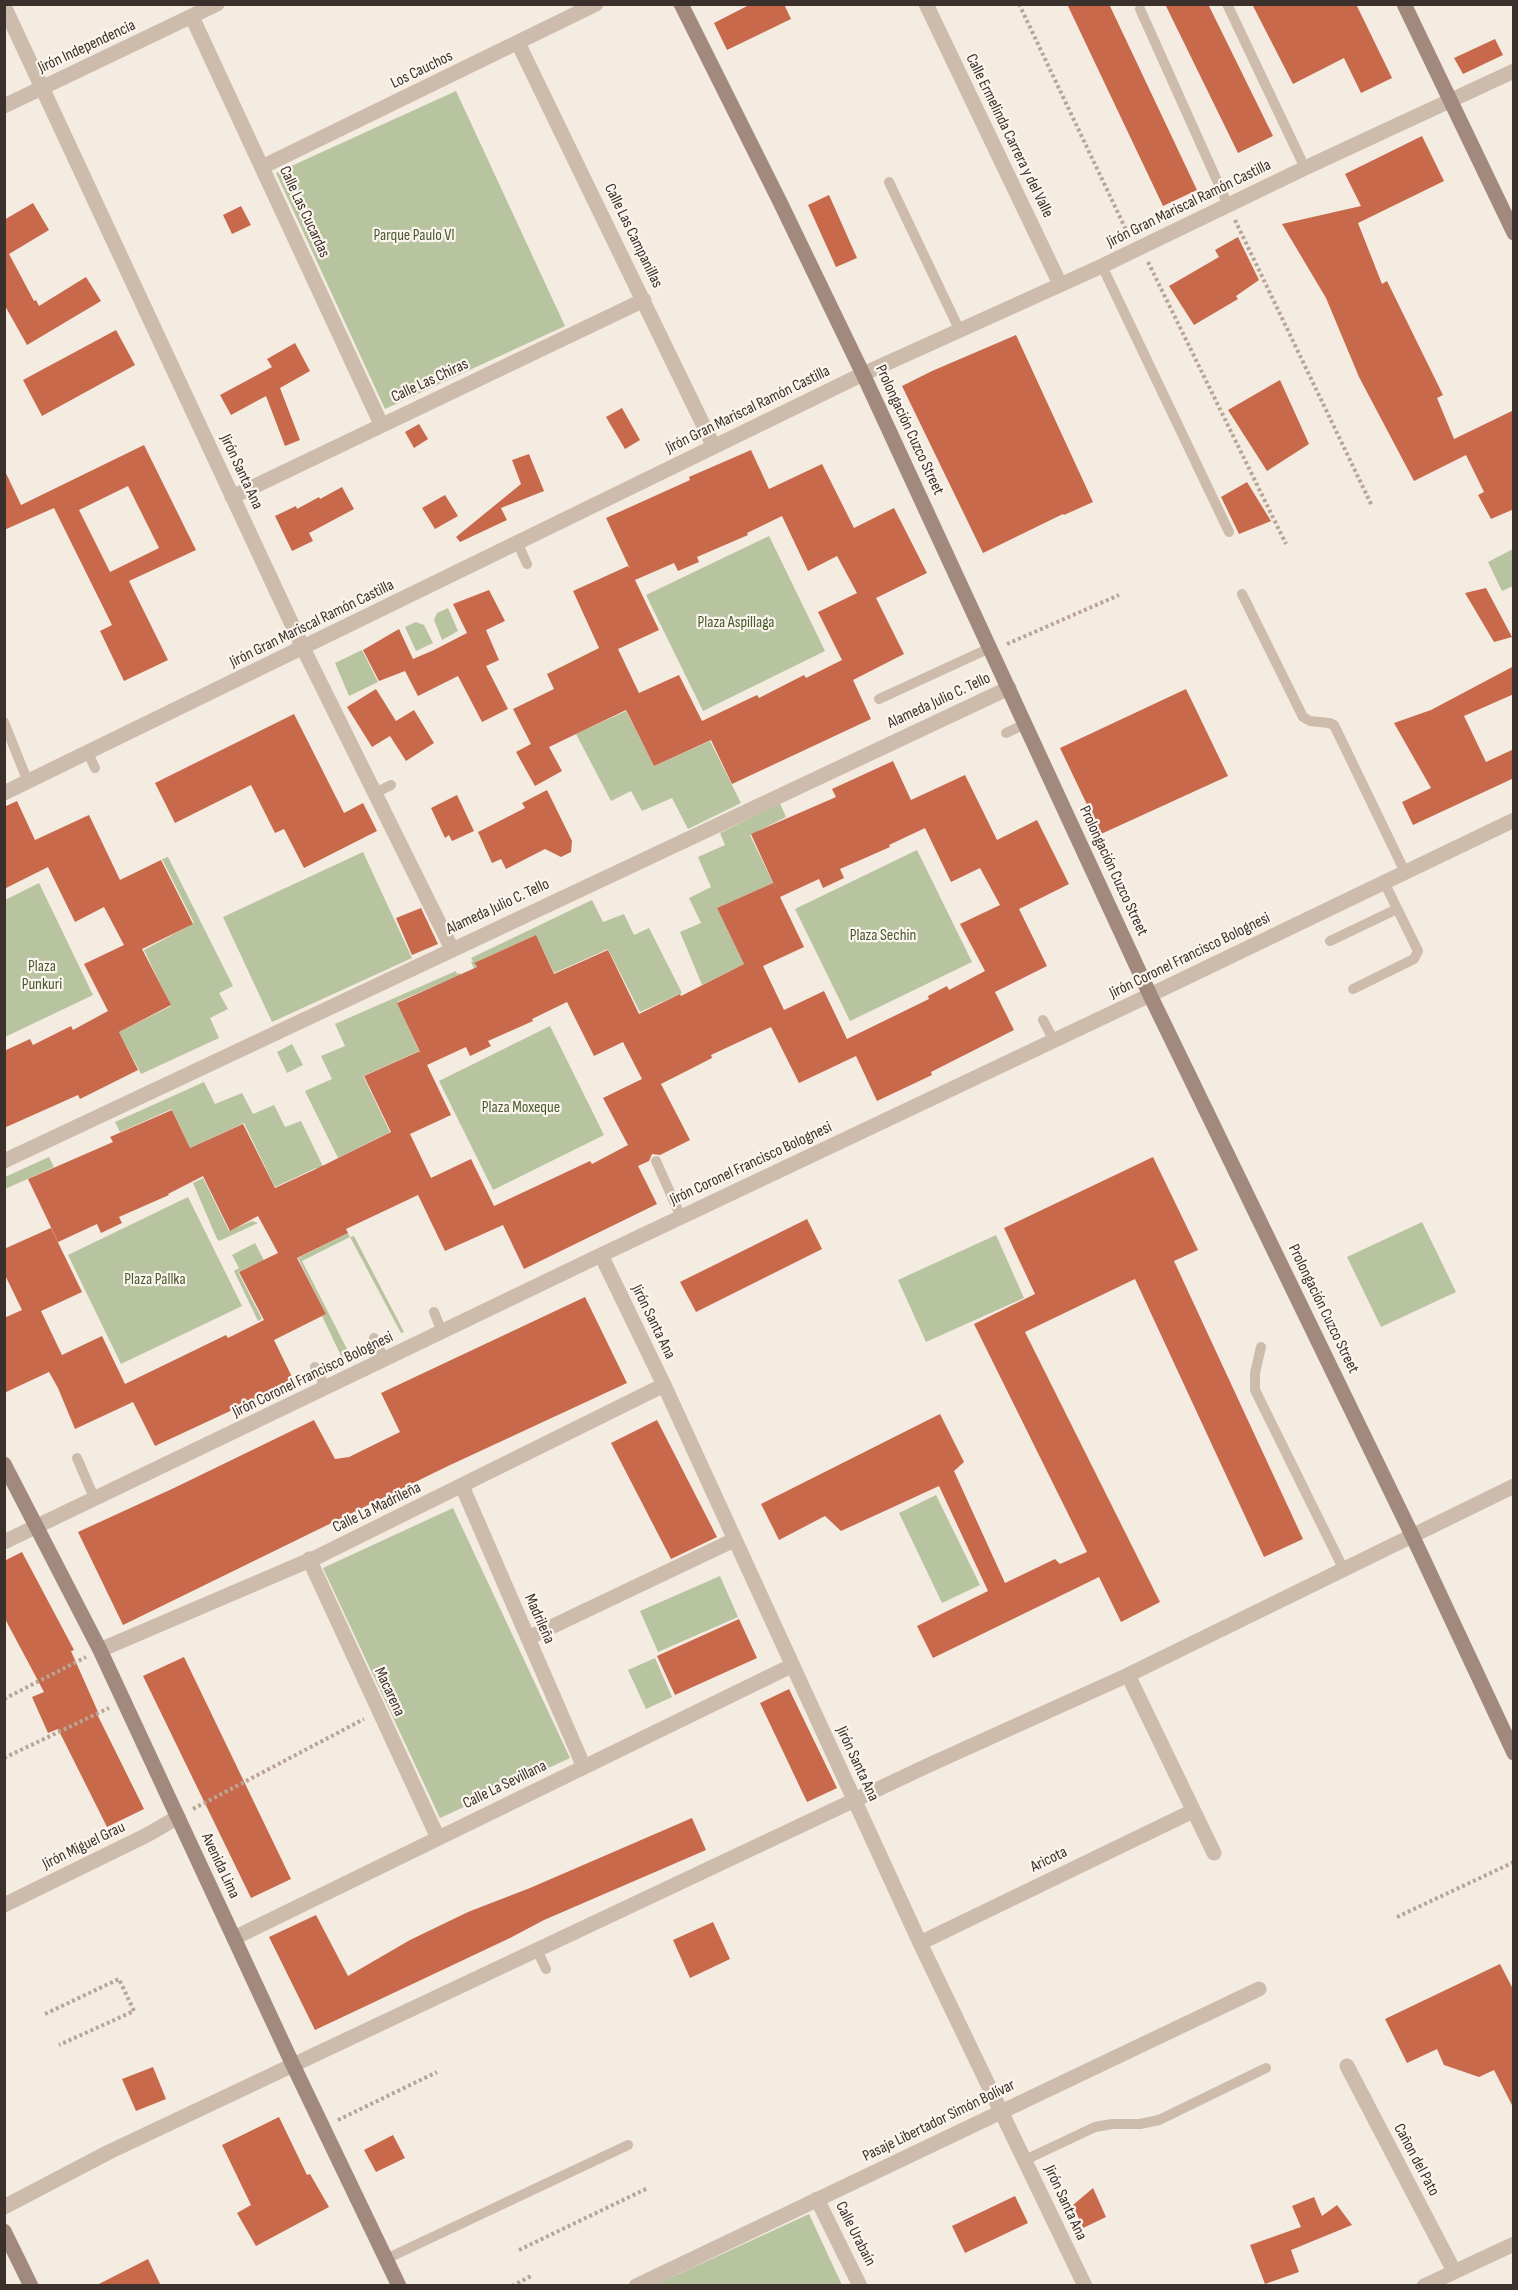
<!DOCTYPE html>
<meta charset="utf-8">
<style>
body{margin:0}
#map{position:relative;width:1518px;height:2290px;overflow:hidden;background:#f4ebe1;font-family:"Sofia Sans Condensed",sans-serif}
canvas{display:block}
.frame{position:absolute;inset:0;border:6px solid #3b302b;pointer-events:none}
</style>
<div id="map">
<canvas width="1518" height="2290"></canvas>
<div class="frame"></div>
</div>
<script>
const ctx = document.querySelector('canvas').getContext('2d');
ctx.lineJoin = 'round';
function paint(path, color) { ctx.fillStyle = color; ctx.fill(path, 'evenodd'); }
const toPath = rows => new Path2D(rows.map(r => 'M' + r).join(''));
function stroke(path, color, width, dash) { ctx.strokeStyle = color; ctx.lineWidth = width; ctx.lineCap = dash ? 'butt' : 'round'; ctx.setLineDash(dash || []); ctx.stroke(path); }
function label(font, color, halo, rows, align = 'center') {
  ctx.font = font + ' "Sofia Sans Condensed",sans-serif'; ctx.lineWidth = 4.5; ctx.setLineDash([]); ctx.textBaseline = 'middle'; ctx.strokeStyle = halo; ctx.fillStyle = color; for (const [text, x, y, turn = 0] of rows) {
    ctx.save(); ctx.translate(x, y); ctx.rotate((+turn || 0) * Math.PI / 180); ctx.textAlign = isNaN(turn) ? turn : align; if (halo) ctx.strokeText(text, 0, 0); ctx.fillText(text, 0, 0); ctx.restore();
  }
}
const green = toPath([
 [456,91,565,326,385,409,276,173],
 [769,536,825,651,703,711,646,595],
 [1513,549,1513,586,1502,591,1488,562],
 [448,608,458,631,442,640,434,620,437,613],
 [416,622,424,625,433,643,416,651,405,627],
 [362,650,378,682,349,696,335,663],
 [626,711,654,766,710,741,741,803,688,829,672,798,642,811,631,791,611,801,576,734],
 [780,803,786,817,750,835,773,883,717,908,744,964,702,985,680,932,701,923,689,898,711,887,698,857,725,845,720,833],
 [917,850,972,962,850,1021,795,909],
 [363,852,412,958,272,1022,223,917],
 [168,857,233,986,219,993,228,1009,210,1018,219,1038,141,1074,119,1032,171,1006,144,950,194,923,162,859],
 [39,883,93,995,5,1037,5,900],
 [592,900,603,922,624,914,634,935,649,928,682,993,640,1012,608,949,554,973,536,935,474,963,483,981,481,982,471,962,473,961,471,958],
 [456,971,457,974,460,973,464,981,458,976,397,1002,419,1051,363,1076,390,1132,338,1158,305,1091,332,1079,321,1056,345,1046,335,1024],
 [550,1026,604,1135,493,1190,439,1081],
 [292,1044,303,1065,287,1073,277,1052],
 [204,1082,215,1104,242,1093,253,1114,274,1105,285,1127,301,1121,348,1218,342,1220,316,1168,275,1187,244,1123,190,1148,172,1109,120,1132,115,1122],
 [49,1157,54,1167,5,1189,5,1177],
 [203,1178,229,1231,252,1221,258,1223,219,1241,217,1239,193,1183],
 [188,1197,242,1306,121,1364,68,1255],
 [1422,1222,1456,1292,1381,1327,1347,1257],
 [348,1233,350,1237,354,1236,404,1332,401,1333,350,1237,302,1261,350,1355,342,1358,322,1316,326,1314,298,1258],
 [996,1235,1024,1298,926,1342,898,1280],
 [255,1243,270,1272,267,1274,260,1262,238,1272,262,1319,258,1321,234,1271,239,1268,232,1255],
 [936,1495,980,1585,942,1603,899,1513],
 [453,1508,570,1758,440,1818,323,1568],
 [720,1576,738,1617,658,1652,640,1611],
 [655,1658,672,1697,646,1709,628,1670],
 [809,2214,842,2285,655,2285]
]);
const building = toPath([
 [751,4,784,4,791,19,727,50,714,23],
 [1067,4,1109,4,1197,190,1163,206],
 [1165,4,1208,4,1273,136,1238,153],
 [1252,4,1356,4,1392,78,1361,93,1344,58,1293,84],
 [1495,39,1503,55,1463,74,1454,58],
 [1422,136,1444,181,1358,223,1382,284,1387,281,1443,395,1437,398,1454,439,1514,410,1514,509,1491,519,1478,495,1484,492,1466,455,1414,481,1359,377,1326,298,1282,224,1361,206,1345,174],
 [829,195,857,258,836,267,808,205],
 [33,203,49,230,9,254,34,301,36,300,39,306,86,277,101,301,27,345,4,304,4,220],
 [241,206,251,225,232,234,223,215],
 [1238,237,1259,280,1236,296,1238,299,1194,325,1169,286,1219,257,1215,250],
 [116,330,135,365,42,416,23,380],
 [1016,335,1093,502,1064,515,1063,514,983,553,902,386,932,371],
 [295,343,310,371,280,388,300,440,285,446,266,396,231,415,220,395,272,367,267,359],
 [1280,380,1309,444,1267,471,1228,410],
 [622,408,640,440,625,449,606,417],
 [419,424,428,439,414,448,405,432],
 [144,445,196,550,129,581,168,660,124,681,100,631,112,625,54,508,4,530,4,469,21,505],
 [128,486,159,548,110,572,79,510],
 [751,450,769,489,822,464,854,528,894,508,927,573,876,598,904,654,853,680,871,719,732,784,711,740,654,766,626,710,549,747,562,771,535,786,516,752,531,744,513,709,554,689,547,674,599,648,573,591,628,566,630,569,606,518,690,480,689,477],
 [782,516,808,571,837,556,857,593,818,612,842,660,806,678,804,675,759,698,757,695,702,721,679,675,639,693,618,649,659,630,635,580,674,563,678,571,699,562,697,557,748,535,747,533],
 [529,454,544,491,501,508,507,520,460,542,456,537,521,484,512,460],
 [1247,482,1271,521,1239,534,1221,497],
 [342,487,354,509,309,533,313,541,292,551,275,516,296,506,297,509,319,497,320,499],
 [445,495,458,516,435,529,422,508],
 [1486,588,1512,637,1494,642,1465,593],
 [489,590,505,621,486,630,499,660,486,666,508,709,482,722,458,676,418,696,405,671,379,681,363,650,399,629,413,659,434,650,467,633,453,604],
 [1514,666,1514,694,1464,716,1486,762,1514,749,1514,778,1413,825,1402,802,1431,788,1394,723,1431,710],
 [376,689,396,721,414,710,434,743,406,761,390,736,372,747,347,707],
 [1186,689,1228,776,1101,834,1060,748],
 [294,714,344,813,363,803,377,831,304,868,284,829,275,833,251,785,175,823,155,783],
 [893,761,911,800,965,775,997,840,1037,820,1069,884,1019,909,1047,966,995,992,1014,1030,931,1072,932,1075,877,1101,856,1056,799,1083,771,1027,711,1055,712,1058,661,1084,690,1140,660,1155,652,1154,649,1161,638,1166,657,1204,524,1269,503,1225,445,1251,418,1195,346,1229,348,1233,297,1258,326,1314,274,1340,293,1379,271,1392,155,1446,133,1402,75,1429,58,1388,49,1372,4,1393,4,1318,22,1310,4,1273,4,1249,51,1228,82,1292,41,1311,62,1355,102,1336,125,1384,226,1335,228,1338,264,1320,239,1272,278,1253,258,1216,230,1231,203,1176,168,1194,169,1195,119,1217,122,1223,101,1233,97,1224,58,1242,28,1179,113,1142,110,1137,172,1110,190,1148,243,1124,275,1188,316,1169,391,1132,364,1076,420,1051,421,1054,397,1003,477,967,474,963,536,935,554,974,608,950,639,1014,680,994,681,996,744,964,717,908,773,883,776,889,751,834,836,797,832,789],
 [925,828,951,882,980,868,1000,905,960,924,985,971,949,990,947,986,928,996,929,999,847,1039,824,991,784,1010,763,966,804,947,780,897,819,879,823,888,844,878,840,869,890,847,889,845],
 [567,1002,594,1056,623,1042,642,1079,603,1098,628,1145,592,1164,590,1161,494,1206,471,1159,431,1178,410,1134,451,1115,427,1065,466,1047,470,1056,491,1046,488,1041,533,1021,532,1019],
 [547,790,572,841,571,852,561,857,545,849,506,869,501,859,492,863,478,832,525,808,522,803],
 [457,795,474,831,452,841,449,835,445,838,431,808],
 [17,801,35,840,89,815,120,880,161,860,193,924,142,949,171,1005,119,1032,138,1070,80,1099,78,1095,4,1128,4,1051,30,1039,33,1045,71,1026,73,1030,108,1011,84,964,124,945,104,907,75,922,48,867,4,889,4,807],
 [421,908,438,944,412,955,396,918],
 [1153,1157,1198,1250,1174,1261,1303,1539,1264,1557,1135,1279,1025,1332,1160,1602,1121,1622,1099,1577,933,1658,917,1626,988,1591,939,1486,841,1531,825,1516,779,1540,761,1504,940,1414,964,1462,954,1471,1005,1583,1055,1559,1060,1564,1087,1552,974,1324,1035,1294,1004,1228],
 [807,1219,822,1249,696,1312,680,1282],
 [585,1297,627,1383,448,1466,123,1625,78,1532,174,1488,314,1420,335,1459,349,1457,400,1432,381,1393],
 [657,1420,717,1537,671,1559,611,1443],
 [22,1552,74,1650,71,1651,98,1712,96,1712,144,1809,107,1827,58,1729,48,1733,32,1697,44,1692,4,1617,4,1561],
 [739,1619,757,1658,675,1695,657,1656],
 [184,1657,291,1879,251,1898,143,1676],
 [789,1689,837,1788,807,1802,760,1703],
 [692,1818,706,1850,544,1920,510,1938,315,2030,269,1937,316,1915,348,1976,410,1940,468,1912,530,1888],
 [713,1922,730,1959,690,1978,673,1940],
 [1500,1964,1514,1991,1514,2109,1494,2070,1479,2077,1444,2065,1437,2049,1407,2063,1385,2019],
 [153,2067,166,2099,136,2111,122,2079],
 [279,2117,307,2175,310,2174,329,2207,256,2246,237,2213,251,2205,222,2145],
 [393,2135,405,2158,376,2172,364,2150],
 [1093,2188,1106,2217,1083,2228,1073,2205],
 [1015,2196,1028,2223,965,2253,952,2226],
 [1314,2197,1322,2216,1337,2205,1352,2225,1291,2250,1299,2272,1265,2284,1250,2245,1301,2227,1292,2206],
 [148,2259,161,2286,95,2286]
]);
const path = toPath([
 [1019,4,1128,234],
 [1235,220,1372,506],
 [1148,262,1286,544],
 [1007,644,1119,595],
 [4,1699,86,1657],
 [4,1758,109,1708],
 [193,1809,364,1719],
 [1397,1917,1514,1862],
 [45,2014,119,1979,134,2011,59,2045],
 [338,2120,437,2072],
 [519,2250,648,2188],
 [512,2286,531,2276]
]);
const lane = toPath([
 [1227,4,1305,168],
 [1140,9,1228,205],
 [889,182,959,329],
 [1102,266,1229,532],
 [518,544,527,564],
 [1242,594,1303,717,1310,721,1329,723,1334,725,1405,872],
 [879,699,990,648],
 [4,722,28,782],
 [1006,733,1025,724],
 [88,753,95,768],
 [375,793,391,785],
 [1330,941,1397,909],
 [1353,989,1414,959,1418,951,1384,882],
 [1043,1020,1054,1041],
 [656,1161,681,1217],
 [434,1312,442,1332],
 [374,1338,385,1360],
 [1261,1347,1255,1373,1255,1390,1343,1568],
 [315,1367,326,1388],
 [77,1458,95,1500],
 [537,1950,546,1969],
 [1025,2160,1095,2127,1112,2124,1140,2124,1159,2120,1266,2068],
 [386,2259,628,2145]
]);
const street = toPath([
 [926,4,1060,284],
 [4,6,303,648,452,949],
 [192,17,381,424],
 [518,43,714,447],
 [4,106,217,4],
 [262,167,596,4],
 [232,497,644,300],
 [4,793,863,374,1102,266,1305,168,1514,71],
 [4,1161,1009,688],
 [601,1255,664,1385,920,1943,1085,2286],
 [462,1486,584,1767],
 [4,1542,601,1255,1150,995,1514,820],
 [309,1559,438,1838],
 [528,1638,734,1540],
 [100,1650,317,1557,664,1385],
 [1128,1675,1214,1853],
 [4,1905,147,1835,178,1817],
 [234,1938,791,1666],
 [920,1943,1193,1811],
 [1347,2066,1454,2271],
 [817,2199,860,2286],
 [4,2207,109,2152,293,2065,929,1765,1128,1675,1514,1486],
 [636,2286,1259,1989],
 [1424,2286,1514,2244]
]);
const secondary = toPath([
 [681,4,780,202,863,374,1150,995,1412,1535,1514,1753],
 [1404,4,1514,233],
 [4,1464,100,1650,293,2065,399,2286],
 [4,2231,31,2286]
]);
const streetNames = [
 ["Jirón Independencia",87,47,-25],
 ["Los Cauchos",422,70,-26],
 ["Calle Ermelinda Carrera y del Valle",1009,136,64],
 ["Jirón Gran Mariscal Ramón Castilla",1189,204,-26],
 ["Calle Las Cucardas",304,212,65],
 ["Calle Las Campanillas",633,236,64],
 ["Calle Las Chiras",430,381,-25],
 ["Jirón Gran Mariscal Ramón Castilla",748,410,-26],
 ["Prolongación Cuzco Street",909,430,65],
 ["Jirón Santa Ana",241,472,65],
 ["Jirón Gran Mariscal Ramón Castilla",312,624,-26],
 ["Alameda Julio C. Tello",939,701,-25],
 ["Prolongación Cuzco Street",1113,871,65],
 ["Alameda Julio C. Tello",498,907,-25],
 ["Jirón Coronel Francisco Bolognesi",1190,956,-26],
 ["Jirón Coronel Francisco Bolognesi",751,1164,-25],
 ["Prolongación Cuzco Street",1323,1309,64],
 ["Jirón Santa Ana",653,1322,64],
 ["Jirón Coronel Francisco Bolognesi",313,1375,-26],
 ["Calle La Madrileña",377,1508,-26],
 ["Madrileña",539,1619,66],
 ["Macarena",389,1692,65],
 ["Jirón Santa Ana",857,1764,65],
 ["Calle La Sevillana",505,1785,-26],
 ["Jirón Miguel Grau",84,1846,-26],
 ["Aricota",1049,1860,-26],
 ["Avenida Lima",220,1866,65],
 ["Pasaje Libertador Simón Bolívar",939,2121,-26],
 ["Cañon del Pato",1416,2160,62],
 ["Jirón Santa Ana",1065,2203,65],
 ["Calle Urabaín",855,2234,63]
];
const parkNames = [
 ["Parque Paulo Vl",414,236],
 ["Plaza Aspillaga",736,623],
 ["Plaza Sechin",883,936],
 ["Plaza",42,967],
 ["Punkuri",42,985],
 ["Plaza Moxeque",521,1108],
 ["Plaza Pallka",155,1280]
];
paint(green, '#b8c4a0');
paint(building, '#c8694b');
stroke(path, '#b9a596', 4, [3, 3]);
stroke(lane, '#cdbbac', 10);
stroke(street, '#cdbbac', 15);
stroke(secondary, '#a18a7d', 15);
label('16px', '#3b302b', '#fbf5ee', streetNames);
label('16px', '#4a5a2e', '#fbf5ee', parkNames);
</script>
